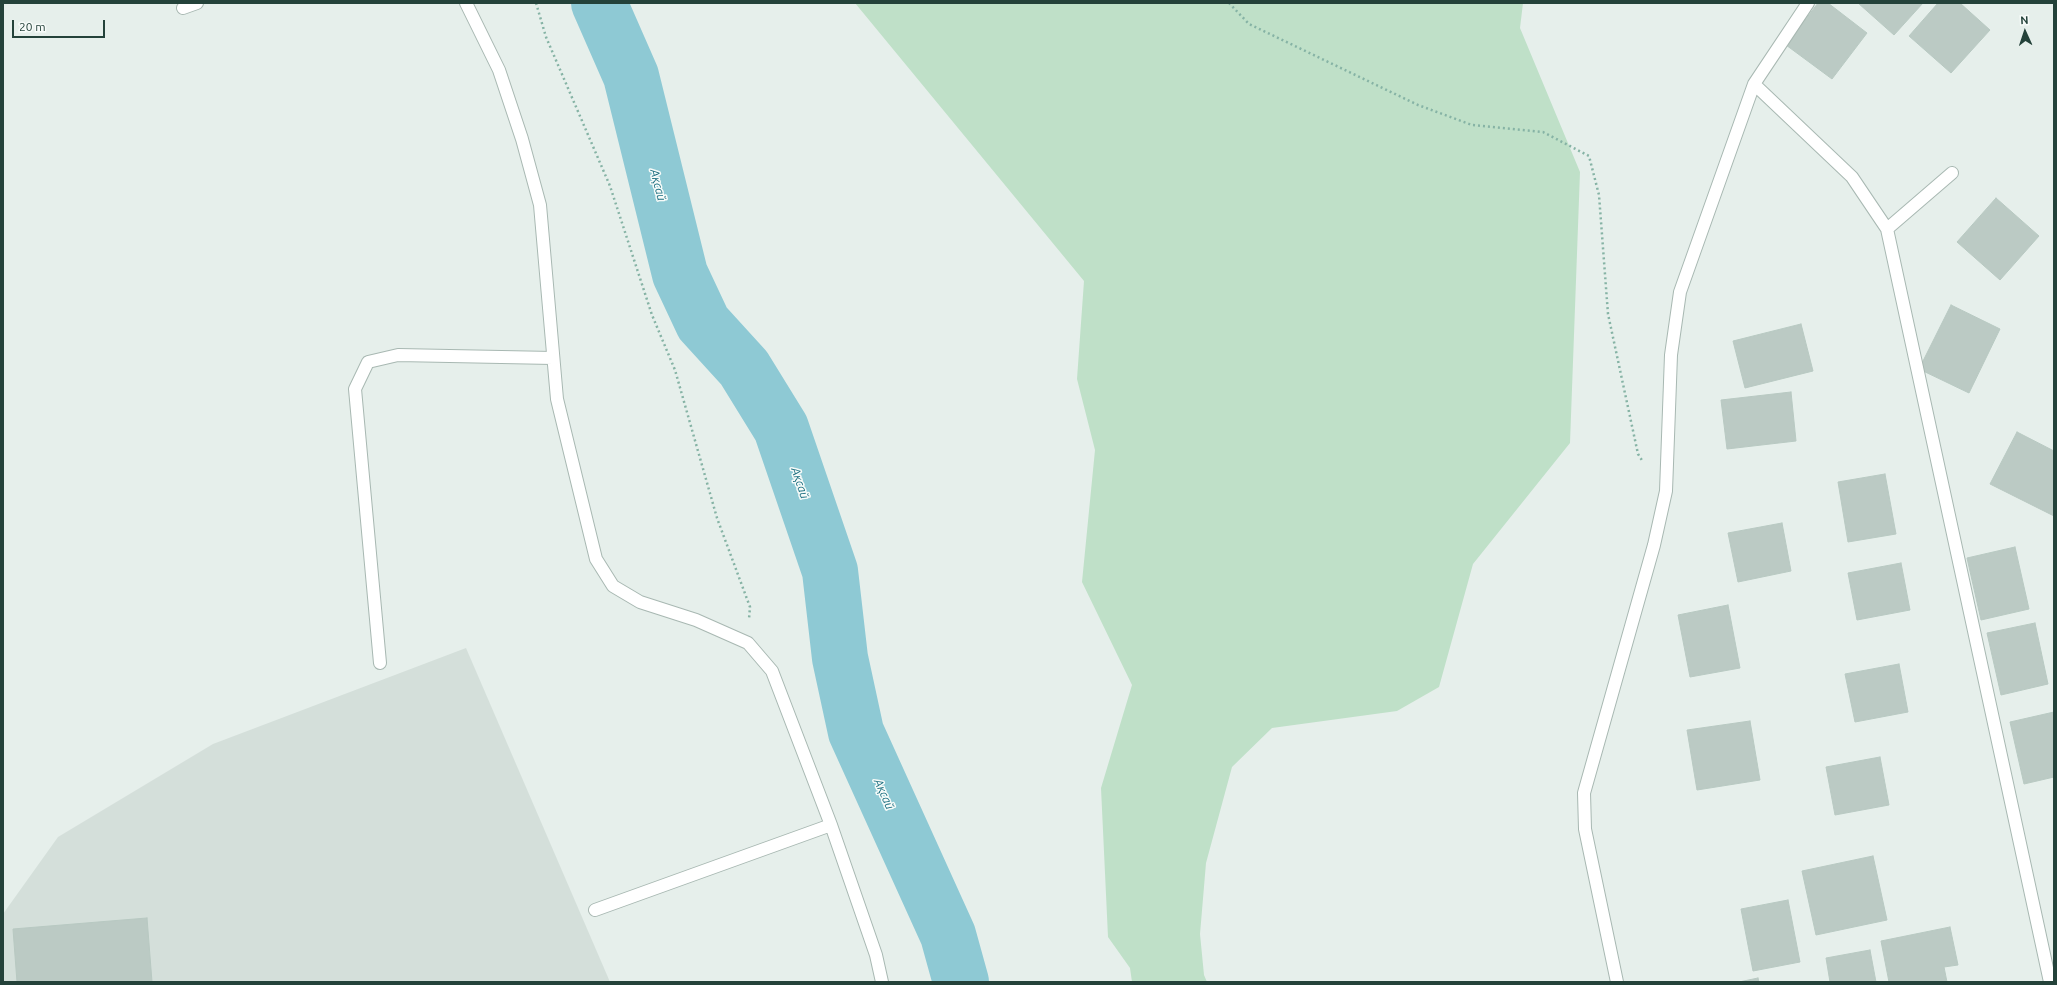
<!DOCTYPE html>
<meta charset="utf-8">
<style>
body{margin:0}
#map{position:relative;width:2057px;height:985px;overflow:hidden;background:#e6efeb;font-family:Ubuntu,sans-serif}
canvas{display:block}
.frame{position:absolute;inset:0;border:4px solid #24423a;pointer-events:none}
.north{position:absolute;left:2005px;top:12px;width:40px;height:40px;-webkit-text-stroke:3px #f7fbf9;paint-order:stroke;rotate:357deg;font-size:11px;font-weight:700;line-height:16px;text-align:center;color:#24423a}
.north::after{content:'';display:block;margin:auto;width:14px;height:18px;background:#24423a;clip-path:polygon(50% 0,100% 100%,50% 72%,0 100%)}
.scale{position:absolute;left:12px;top:20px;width:93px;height:18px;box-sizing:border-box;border:2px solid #24423a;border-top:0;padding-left:5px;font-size:12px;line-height:14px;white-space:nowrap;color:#24423a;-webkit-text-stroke:3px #f7fbf9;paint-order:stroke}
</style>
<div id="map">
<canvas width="2057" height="985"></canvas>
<div class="frame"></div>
<div class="north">N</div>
<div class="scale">20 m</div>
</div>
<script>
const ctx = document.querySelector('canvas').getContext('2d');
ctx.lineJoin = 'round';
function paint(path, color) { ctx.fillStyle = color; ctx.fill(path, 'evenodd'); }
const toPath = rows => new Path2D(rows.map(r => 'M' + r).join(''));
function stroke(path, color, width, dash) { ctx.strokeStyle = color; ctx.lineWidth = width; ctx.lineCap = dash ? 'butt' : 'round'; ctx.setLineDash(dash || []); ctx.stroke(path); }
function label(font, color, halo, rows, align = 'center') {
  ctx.font = font + ' Ubuntu,sans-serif'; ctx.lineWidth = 3; ctx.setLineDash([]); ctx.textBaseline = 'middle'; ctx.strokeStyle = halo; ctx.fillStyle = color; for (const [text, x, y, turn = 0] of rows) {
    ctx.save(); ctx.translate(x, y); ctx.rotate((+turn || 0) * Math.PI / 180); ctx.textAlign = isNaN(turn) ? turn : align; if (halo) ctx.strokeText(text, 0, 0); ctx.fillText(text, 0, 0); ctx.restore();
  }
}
const built = toPath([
 [466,648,610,982,3,982,3,914,58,837,213,744]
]);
const green = toPath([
 [855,3,1523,3,1520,28,1580,172,1570,443,1473,564,1439,687,1397,711,1272,728,1232,767,1206,863,1200,934,1204,975,1207,982,1132,982,1130,968,1108,937,1101,788,1132,685,1082,582,1095,450,1077,379,1084,281]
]);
const river = toPath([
 [599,3,631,76,680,274,703,323,744,368,781,428,830,571,840,658,856,732,948,935,961,982]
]);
const building = toPath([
 [1818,3,1828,3,1867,33,1832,79,1786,45,1818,3],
 [1858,3,1923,3,1894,35,1858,3],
 [1938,3,1960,3,1990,30,1951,73,1909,36,1938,3],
 [1996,198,2039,236,2000,280,1957,242,1996,198],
 [1951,305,2000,329,1969,393,1919,369,1951,305],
 [1801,324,1813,371,1745,388,1733,341,1801,324],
 [1791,392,1796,441,1727,449,1721,400,1791,392],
 [2017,432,2054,451,2054,516,1990,484,2017,432],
 [1885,474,1896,534,1848,542,1838,482,1885,474],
 [1782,523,1791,571,1738,582,1728,533,1782,523],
 [2015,547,2029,609,1981,620,1967,558,2015,547],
 [1901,563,1910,610,1857,620,1848,573,1901,563],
 [1728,605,1740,668,1690,677,1678,615,1728,605],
 [2035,623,2048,684,2001,695,1987,633,2035,623],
 [1899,664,1908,712,1855,722,1845,674,1899,664],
 [2054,712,2054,777,2024,784,2010,722,2054,712],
 [1750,721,1760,780,1697,790,1687,730,1750,721],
 [1880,757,1889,805,1835,815,1826,767,1880,757],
 [1873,856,1887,920,1816,935,1802,871,1873,856],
 [1788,900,1800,962,1753,971,1741,909,1788,900],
 [147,918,152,982,17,982,13,929,147,918],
 [1950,927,1958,965,1944,967,1947,982,1889,982,1881,941,1950,927],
 [1870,950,1876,982,1830,982,1826,958,1870,950],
 [1758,978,1759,982,1739,982,1758,978]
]);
const path = toPath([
 [536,3,546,37,610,186,652,315,675,370,717,518,750,607,749,619],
 [1229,3,1249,24,1418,105,1472,125,1543,132,1589,156,1599,195,1608,314,1638,454,1643,462]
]);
const minor = toPath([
 [466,3,499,70,522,139,540,205,557,399,596,559,613,586,640,602,696,620,748,643,772,671,831,825,876,955,882,982],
 [183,8,197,3],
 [1754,84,1852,177,1887,229,2050,982],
 [1887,229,1952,173],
 [380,663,355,389,368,362,398,355,553,358],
 [595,910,831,825],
 [1617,982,1585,829,1584,793,1654,545,1666,491,1671,355,1680,292,1754,84,1808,3]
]);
const waterNames = [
 ["Ақсай",658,185,76],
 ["Ақсай",800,483,71],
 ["Ақсай",884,794,66]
];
paint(built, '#d4dfda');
paint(green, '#bfe0c8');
stroke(river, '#8ec9d4', 56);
paint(building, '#bbcac4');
stroke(building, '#b8c9c2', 1);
stroke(minor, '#a8b8b2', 14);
stroke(path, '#86b3a5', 2.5, [2, 3]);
stroke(minor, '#fff', 12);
label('italic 12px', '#1c6f80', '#f7fbf9', waterNames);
</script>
